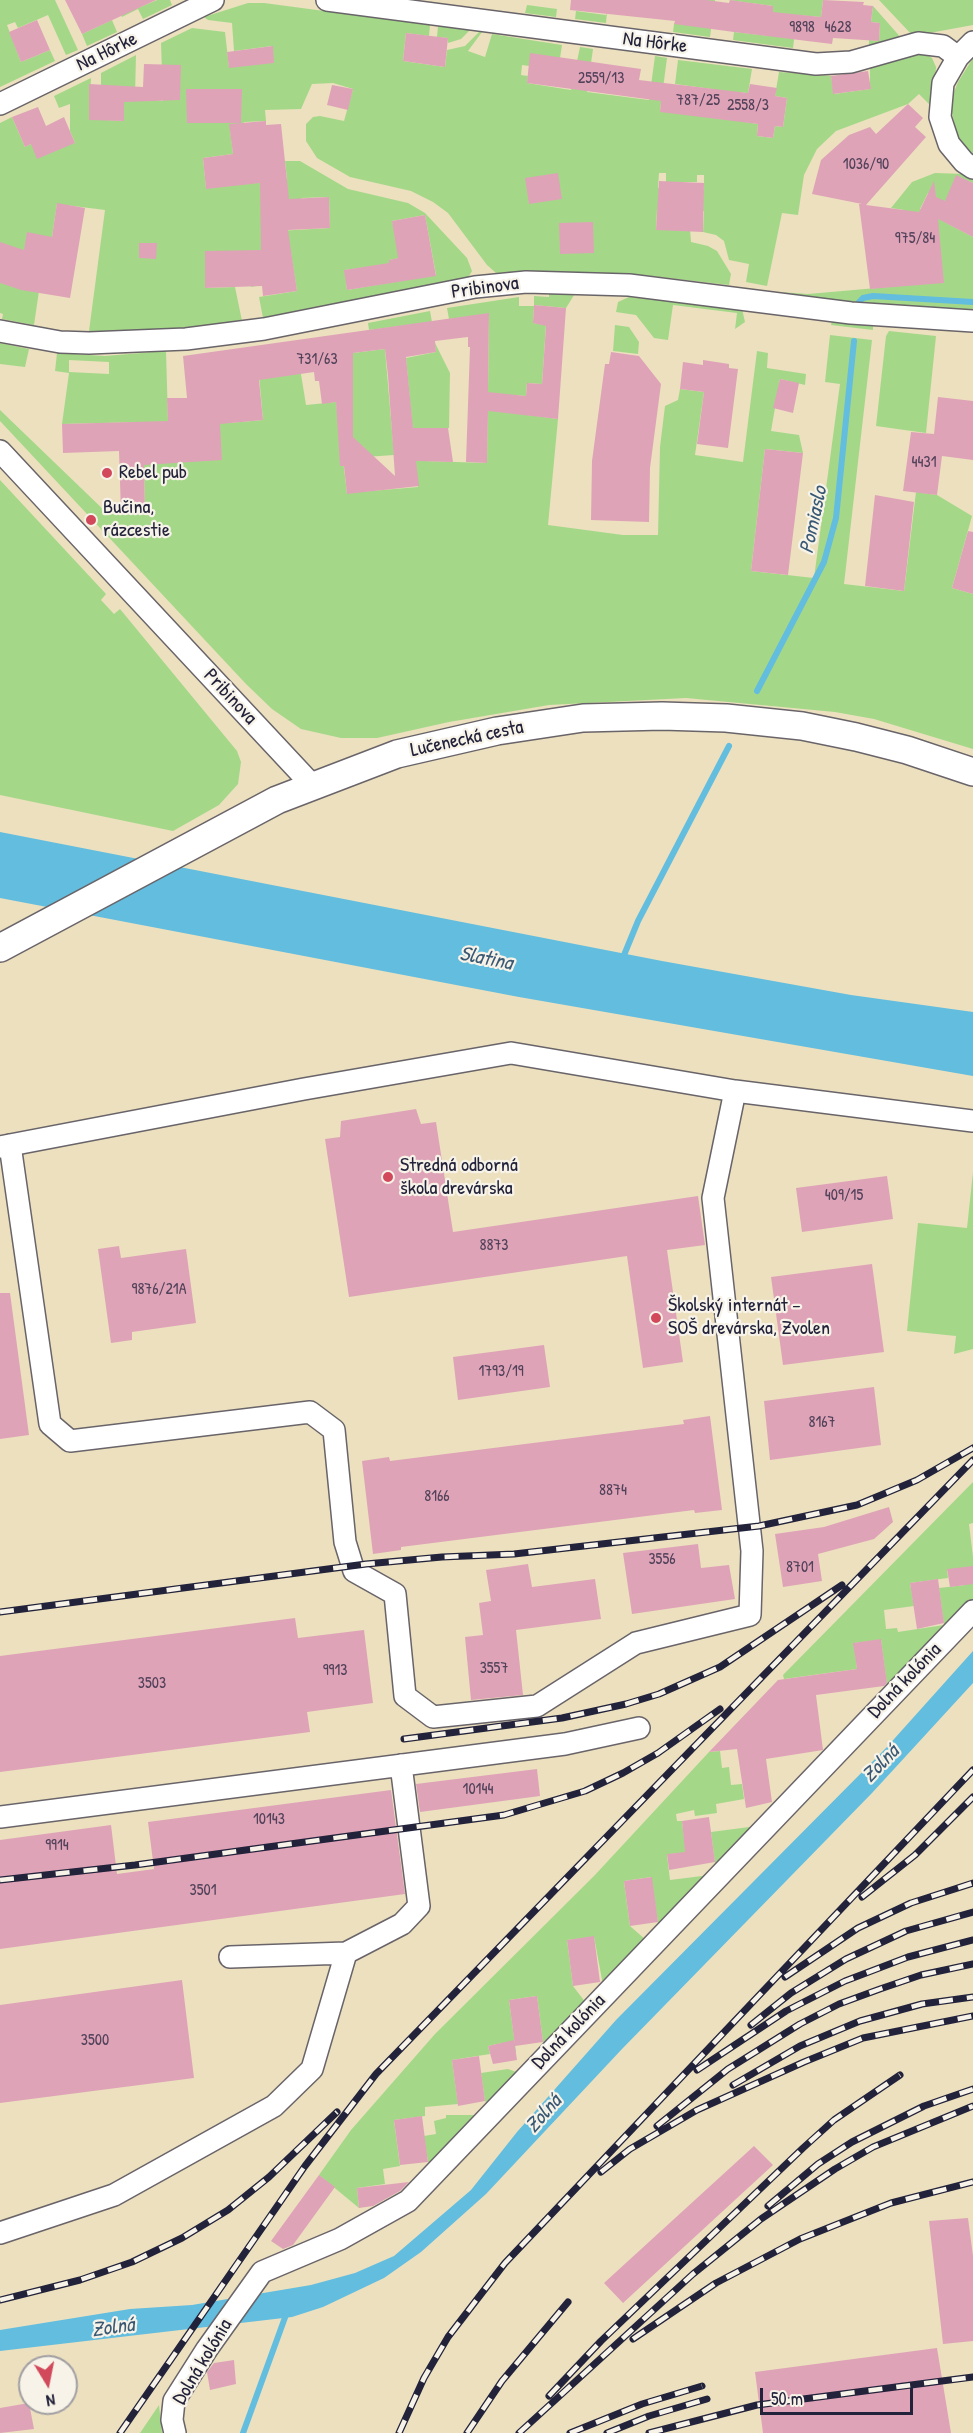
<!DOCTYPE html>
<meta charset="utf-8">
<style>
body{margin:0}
#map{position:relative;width:973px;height:2433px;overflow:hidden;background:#ece0bf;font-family:"Patrick Hand",sans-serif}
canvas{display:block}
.north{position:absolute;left:18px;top:2355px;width:60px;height:60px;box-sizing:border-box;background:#f7f3e8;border:2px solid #a29fa3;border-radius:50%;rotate:170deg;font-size:16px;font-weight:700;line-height:24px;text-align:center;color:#22223b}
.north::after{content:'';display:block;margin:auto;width:21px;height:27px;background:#d1495b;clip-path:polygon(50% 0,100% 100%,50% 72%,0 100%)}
.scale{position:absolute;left:760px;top:2388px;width:153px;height:27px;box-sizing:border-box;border:3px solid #22223b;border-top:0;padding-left:8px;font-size:18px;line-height:21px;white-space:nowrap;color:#22223b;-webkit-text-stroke:4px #f7f3e8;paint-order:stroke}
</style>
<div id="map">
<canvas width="973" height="2433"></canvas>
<div class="north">N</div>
<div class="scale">50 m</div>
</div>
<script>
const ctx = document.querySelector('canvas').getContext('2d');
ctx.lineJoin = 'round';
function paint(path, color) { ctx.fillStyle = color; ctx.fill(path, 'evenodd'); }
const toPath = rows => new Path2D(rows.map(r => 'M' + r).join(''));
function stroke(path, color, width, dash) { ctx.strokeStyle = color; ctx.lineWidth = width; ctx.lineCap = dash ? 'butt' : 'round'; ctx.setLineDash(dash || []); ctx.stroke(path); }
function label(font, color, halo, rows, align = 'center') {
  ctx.font = font + ' "Patrick Hand",sans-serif'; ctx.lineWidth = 4.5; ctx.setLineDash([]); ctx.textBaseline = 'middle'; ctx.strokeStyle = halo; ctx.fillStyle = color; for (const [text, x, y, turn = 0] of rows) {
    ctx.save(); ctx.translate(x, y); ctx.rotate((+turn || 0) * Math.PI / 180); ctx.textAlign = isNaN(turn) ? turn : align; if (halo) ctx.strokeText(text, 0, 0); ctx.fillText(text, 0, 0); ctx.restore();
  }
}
const green = toPath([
 [0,0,55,0,78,50,66,55,48,15,18,28,15,22,7,25,21,62,50,50,55,61,0,87],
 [114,0,134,0,138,8,157,0,170,0,172,5,143,19,138,9,122,17],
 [608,0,606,23,575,19,576,11,606,15],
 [706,0,715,0,710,37,673,32,674,24],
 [728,0,823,0,821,17,797,15,793,48,733,40,734,32,770,36,773,6],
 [879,0,973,0,973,25,913,36],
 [248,3,264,3,430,25,429,36,406,33,403,61,445,67,447,50,465,46,479,32,482,32,468,51,485,57,492,34,562,45,560,58,529,66,522,65,521,75,528,76,527,83,571,90,580,47,593,49,587,92,649,100,655,56,667,58,660,111,709,117,712,89,675,84,678,60,752,69,748,93,738,92,733,120,758,124,757,136,773,138,775,126,783,127,787,98,775,96,779,72,831,76,834,94,870,89,870,63,909,52,926,54,932,58,936,67,935,83,931,106,919,94,908,104,836,131,817,149,804,175,798,215,782,213,767,286,746,282,749,264,729,260,724,241,716,235,703,232,704,211,696,211,696,190,704,190,704,175,697,175,697,182,666,182,666,173,659,173,658,188,666,189,665,210,657,210,656,230,690,229,691,242,708,246,717,251,731,274,729,285,642,275,534,271,496,273,487,265,448,213,433,202,411,191,350,177,317,158,306,141,306,124,313,117,320,116,344,121,353,89,333,83,312,84,301,109,265,110,266,121,245,122,230,129,233,154,203,158,206,188,287,179,285,161,300,161,348,189,408,203,425,213,467,258,472,271,468,278,263,318,259,297,297,291,290,247,262,285,251,287,251,270,205,251,206,288,235,287,242,321,159,332,89,331,105,210,57,204,50,250,45,250,34,325,2,319,3,314,0,313,0,123,12,117,25,147,31,144,75,143,70,131,70,104,59,108,54,96,91,78,89,119,123,121,101,85,101,73,136,55,135,96,163,101,161,43,192,28,225,32,229,67,273,46,234,51,232,23,208,20,204,17],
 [329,197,330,228,277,231,302,198],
 [425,215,436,275,347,290,345,270,390,264,389,260,404,257,392,221],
 [527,5,557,9,556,17,525,13],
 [873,6,903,40,869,51,869,40,879,41,880,23,871,22],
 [112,20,117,32,87,46,82,34],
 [438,26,470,30,461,39,448,43,448,38,437,37],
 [973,58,973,155,956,134,952,112,952,97,958,82],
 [935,173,965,174,973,178,973,183,956,176,973,219,928,193,920,209,973,237,973,310,862,304,780,292,808,294,888,287,904,210,891,208,912,182],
 [549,292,576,292,566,308,534,305,534,296,549,297],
 [519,297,519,306,534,306,533,323,546,325,542,384,527,383,526,396,515,395,514,413,558,419,548,525,623,535,658,535,660,447,665,406,678,400,680,389,704,392,695,455,743,462,757,351,768,353,767,368,806,374,805,385,780,379,771,431,799,435,803,453,765,449,751,571,814,578,840,384,825,382,830,335,872,340,844,584,904,591,916,492,937,495,972,516,952,588,973,594,973,749,874,719,835,712,686,698,549,705,449,722,377,738,341,738,301,729,272,709,246,684,0,421,0,410,108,514,145,513,143,422,62,424,69,373,55,371,57,353,105,356,166,351,168,421,229,423,263,420,258,364,301,374,306,405,336,402,347,493,418,487,406,358,436,352,434,341,450,373,449,428,426,428,425,461,487,463,489,314,449,319,447,308],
 [69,360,109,362,109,374,69,372],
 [629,297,742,309,745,322,735,329,737,313,673,305,668,340,654,338,636,315,616,312,618,302],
 [430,311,432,322,369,330,368,323],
 [832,320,873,325,873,330,831,325],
 [615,325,629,327,639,342,638,354,613,351],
 [889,331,936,336,926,433,876,426,886,336],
 [0,343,29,349,25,367,0,364],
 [385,349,394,455,365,457,364,447,353,445,353,353],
 [0,480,106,594,101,600,114,614,120,609,237,751,241,762,238,784,219,805,173,831,0,795],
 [973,1172,973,1349,954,1354,956,1336,907,1331,918,1223,967,1228],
 [973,1482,973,1523,969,1524,973,1557,973,1601,890,1688,887,1685,881,1640,854,1643,857,1669,784,1679,783,1675],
 [947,1570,965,1585,939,1588,944,1625,898,1632,897,1628,886,1629,884,1610,914,1606,910,1583,948,1578],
 [720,1751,722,1768,729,1767,731,1785,742,1784,744,1799,716,1804,717,1813,695,1816,694,1810,676,1814,677,1821,682,1821,687,1863,678,1864,677,1853,667,1855,670,1880,710,1875,661,1926,658,1923,651,1877,624,1881,630,1926,646,1940,603,1985,594,1937,567,1940,573,1986,586,2003,546,2044,543,2042,537,1996,509,2000,516,2052,505,2054,502,2043,488,2046,490,2054,452,2060,458,2104,425,2107,425,2116,394,2120,400,2166,383,2169,385,2184,357,2188,359,2208,319,2175,351,2130,435,2034,594,1876,709,1752],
 [757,1826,721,1862,715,1863,711,1832],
 [508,2069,519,2073,488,2104,485,2101,481,2073],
 [446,2115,473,2115,476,2117,432,2164,428,2162,424,2136,436,2134,434,2121,446,2118],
 [159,2405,162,2433,140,2433]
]);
const water = toPath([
 [0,832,662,961,851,995,973,1012,973,1076,519,997,0,898],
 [973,1651,973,1683,872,1793,622,2049,486,2194,421,2252,384,2278,323,2307,292,2317,0,2351,0,2330,130,2309,192,2305,311,2285,355,2273,394,2256,471,2190,517,2132,616,2020,886,1748]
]);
const stream = toPath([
 [859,302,863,298,873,296,973,302],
 [757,691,824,562,836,518,854,341],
 [622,960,638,921,729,746],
 [243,2433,287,2312]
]);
const building = toPath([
 [65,0,156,0,82,34],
 [571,0,706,0,729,3,730,0,773,6,773,12,821,17,823,0,864,2,863,5,873,6,871,22,880,23,879,41,833,38,832,44,734,32,674,24,675,21,570,10],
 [37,20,50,50,21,62,9,32],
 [406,33,448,38,445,67,403,61],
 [273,46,274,63,229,68,227,52],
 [530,53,641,69,639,80,748,93,750,84,777,88,775,96,787,98,783,127,775,126,773,138,757,136,758,124,660,112,661,101,527,83],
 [144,64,181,65,180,100,124,102,124,121,89,120,89,84,143,87],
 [868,71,871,89,833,94,831,76],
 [332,85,353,89,348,110,327,105],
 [186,89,242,89,241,123,187,123],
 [908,104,923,118,915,127,926,137,866,205,919,212,934,181,936,197,945,201,956,175,973,183,973,237,938,219,944,283,870,289,859,204,862,204,812,194,821,160,849,135,870,127,876,134],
 [38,107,46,126,64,117,75,143,37,159,31,144,25,147,12,117],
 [266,121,266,125,281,124,289,199,329,197,330,228,288,230,297,291,263,296,262,286,205,288,205,251,261,250,260,183,206,189,203,158,233,154,229,124],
 [558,173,562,199,529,204,525,178],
 [659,181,704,183,703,232,656,230],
 [57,203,85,208,70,298,21,290,0,283,0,242,24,250,27,232,52,237],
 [425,215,436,276,347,290,344,270,389,263,389,260,398,258,392,221],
 [593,222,594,253,560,254,559,223],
 [139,243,157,243,156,259,139,258],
 [534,305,566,308,558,419,488,411,487,463,466,462,470,347,468,347,468,337,435,341,436,352,406,357,413,428,448,428,453,462,416,461,419,486,347,494,344,466,340,466,336,402,322,404,319,381,315,381,314,372,259,380,263,420,220,424,222,460,144,465,145,513,121,513,119,451,63,453,62,424,168,421,167,398,187,398,183,356,489,313,488,392,526,396,527,383,542,384,546,326,533,323],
 [385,349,388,376,395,476,353,437,353,353],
 [611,352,639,356,661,384,650,468,649,522,591,520,592,461,605,364,609,364],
 [703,360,729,364,729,368,738,369,728,448,697,444,704,392,680,389,683,362,703,365],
 [780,379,799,383,793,413,773,408],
 [938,397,973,401,973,460,942,456,937,495,903,491,911,432,934,434],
 [765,449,803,453,788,575,751,571],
 [875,495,914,502,904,591,865,586],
 [968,531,973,532,973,594,952,588],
 [416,1109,421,1124,436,1122,453,1232,698,1196,705,1245,667,1250,683,1362,643,1368,627,1256,349,1297,325,1139,340,1137,341,1121],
 [887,1176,893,1219,802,1232,796,1188],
 [119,1246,121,1258,186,1249,196,1323,132,1332,132,1340,111,1343,98,1249],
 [872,1264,884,1352,783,1365,771,1277],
 [0,1293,10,1293,29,1435,0,1439],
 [544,1345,550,1387,458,1400,453,1357],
 [874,1387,881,1445,770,1460,764,1401],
 [710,1416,722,1510,695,1513,694,1510,401,1547,401,1550,373,1554,362,1461,389,1457,390,1461,684,1424,683,1420],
 [889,1507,893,1522,874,1539,818,1554,822,1581,783,1587,775,1534,824,1527],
 [698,1544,701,1568,729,1565,735,1599,632,1614,623,1553],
 [528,1564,532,1587,595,1579,601,1619,516,1630,523,1695,471,1700,465,1637,483,1635,479,1603,491,1601,486,1570],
 [973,1566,973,1584,950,1587,947,1569],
 [938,1579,944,1623,917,1629,910,1583],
 [295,1618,298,1638,364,1630,373,1703,307,1712,310,1732,0,1772,0,1656],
 [881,1639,887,1683,884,1686,816,1695,823,1750,766,1759,772,1802,746,1808,737,1749,709,1752,778,1680,857,1669,853,1643],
 [537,1769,540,1796,420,1812,416,1784],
 [391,1790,405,1894,0,1949,0,1840,111,1825,117,1874,154,1869,148,1822],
 [709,1817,715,1862,669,1870,667,1854,685,1852,682,1821],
 [652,1877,658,1922,630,1926,624,1881],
 [594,1936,600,1982,573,1986,567,1940],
 [182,1980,194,2078,0,2103,0,2005],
 [537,1996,543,2042,515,2046,509,2000],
 [514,2040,517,2060,493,2064,488,2046],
 [479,2056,485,2101,458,2106,452,2060],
 [422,2116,428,2162,400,2165,394,2120],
 [754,2146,773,2165,623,2303,604,2283],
 [319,2175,335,2187,293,2245,283,2249,271,2241],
 [409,2182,400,2191,373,2206,359,2208,357,2188],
 [968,2218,973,2256,973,2341,943,2344,929,2221],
 [937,2348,951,2433,763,2433,755,2372],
 [234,2360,236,2384,210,2390,207,2372,214,2363],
 [29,2403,34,2429,0,2433,0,2408]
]);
const minor = toPath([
 [327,0,816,64,851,62,918,43,943,46,958,57],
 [973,42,958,57,943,83,940,117,949,144,964,162,973,168],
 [0,104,213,0],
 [0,331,60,342,89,343,186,339,264,329,475,287,526,282,629,285,851,313,973,321],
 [0,451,312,785],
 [10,1145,50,1424,70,1441,310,1412,334,1430,345,1542,354,1571,395,1594,405,1696,433,1717,537,1706,636,1643,750,1615,752,1551,713,1198,735,1091],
 [0,1147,304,1089,511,1053,735,1091,973,1121],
 [0,1817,565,1744,639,1728],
 [230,1957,346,1953],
 [0,2233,114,2195,274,2106,312,2069,346,1953,402,1924,419,1906,401,1765],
 [175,2433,172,2420,174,2401,207,2349,262,2272,340,2239,408,2201,973,1611]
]);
const major = toPath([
 [0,948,277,800,397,754,497,731,583,718,662,716,726,718,802,726,856,737,907,750,973,772]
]);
const rail = toPath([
 [0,1612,366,1564,442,1557,514,1554,759,1526,857,1505,917,1480,973,1448],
 [404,1739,562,1718,626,1704,659,1694,720,1667,842,1585],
 [0,1880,135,1865,504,1815,585,1791,623,1773,658,1753,720,1709],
 [862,1897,915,1855,973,1797],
 [785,1977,858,1928,911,1903,973,1883],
 [751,2025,791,1993,846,1959,906,1931,973,1912],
 [697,2070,786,2011,845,1981,908,1957,973,1940],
 [733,2085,800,2046,860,2021,922,2004,973,1997],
 [657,2126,728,2069,800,2024,839,2004,880,1989,921,1975,973,1964],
 [601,2172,630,2149,697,2110,804,2062,863,2038,973,2016],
 [768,2206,818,2164,852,2142,924,2106,973,2089],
 [0,2300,80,2280,132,2262,182,2238,228,2210,269,2177,337,2112],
 [633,2339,716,2283,800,2239,891,2203,973,2182],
 [549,2396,601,2341,803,2148,834,2120,900,2075],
 [120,2433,305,2166,376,2074,973,1460],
 [399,2433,424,2378,448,2337,505,2263,973,1770],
 [467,2433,502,2381,568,2302],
 [519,2433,693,2274,761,2219,835,2169,873,2147,973,2106],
 [570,2433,642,2404,702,2386],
 [607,2433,649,2416,707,2399],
 [649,2433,757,2405,973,2377]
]);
const markers = [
 [107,473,6,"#d1495b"],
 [91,520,6,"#d1495b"],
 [388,1177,6,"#d1495b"],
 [656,1318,6,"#d1495b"]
];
const numberNames = [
 ["9898",802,28],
 ["4628",838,28],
 ["2559/13",601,79],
 ["787/25",698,101],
 ["2558/3",748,106],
 ["1036/90",866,165],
 ["975/84",915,239],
 ["731/63",317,360],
 ["4431",924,463],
 ["409/15",844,1196],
 ["8873",494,1246],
 ["9876/21A",159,1290],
 ["1793/19",501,1372],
 ["8167",822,1423],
 ["8874",613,1491],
 ["8166",437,1497],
 ["3556",662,1560],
 ["8701",800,1568],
 ["3557",494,1669],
 ["9913",335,1671],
 ["3503",152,1684],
 ["10144",478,1790],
 ["10143",269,1820],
 ["9914",57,1846],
 ["3501",203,1891],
 ["3500",95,2041]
];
const streetNames = [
 ["Na Hôrke",655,43,7],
 ["Na Hôrke",107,52,-26],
 ["Pribinova",485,288,-8],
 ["Pribinova",230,697,47],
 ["Lučenecká cesta",467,739,-12],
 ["Dolná kolónia",905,1681,-46],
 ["Dolná kolónia",569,2032,-46],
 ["Dolná kolónia",203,2362,-59]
];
const poiNames = [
 ["Rebel pub",119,473],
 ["Bučina,",103,508],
 ["rázcestie",103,531],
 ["Stredná odborná",400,1166],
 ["škola drevárska",400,1189],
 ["Školský internát –",668,1306],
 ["SOŠ drevárska, Zvolen",668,1329]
];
const waterNames = [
 ["Pomiaslo",814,520,-78],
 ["Slatina",486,959,11],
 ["Zolná",881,1764,-46],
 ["Zolná",544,2114,-49],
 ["Zolná",113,2328,-8]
];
paint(green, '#a4d888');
paint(water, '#62bddf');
stroke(stream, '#62bddf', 6);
paint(building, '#dfa3b7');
stroke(minor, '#696469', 24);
stroke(major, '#696469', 30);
stroke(minor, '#fff', 21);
stroke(major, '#fff', 27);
stroke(rail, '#22223b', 7);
stroke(rail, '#f7f3e8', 4.5, [14]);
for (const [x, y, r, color] of markers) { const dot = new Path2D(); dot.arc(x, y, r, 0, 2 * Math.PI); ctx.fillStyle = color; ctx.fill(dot); stroke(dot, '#f7f3e8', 2); }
label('16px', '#51425a', null, numberNames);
label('20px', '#22223b', '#f7f3e8', streetNames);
label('20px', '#22223b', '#f7f3e8', poiNames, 'left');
label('italic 21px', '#385874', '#f7f3e8', waterNames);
</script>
